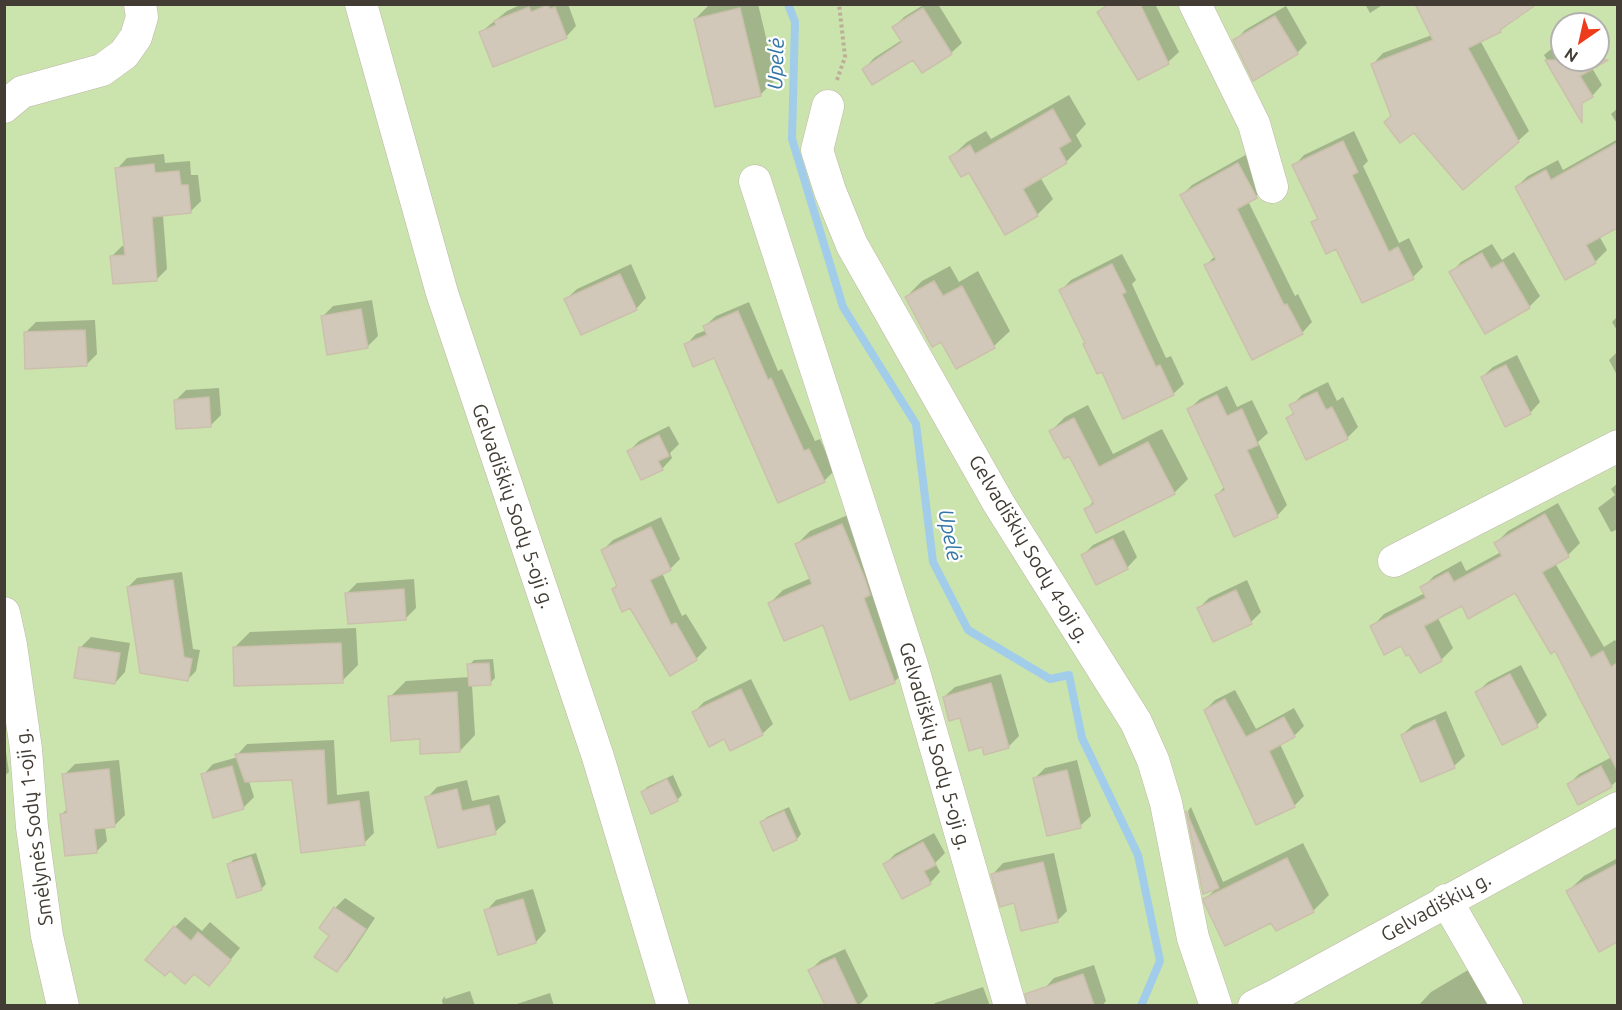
<!DOCTYPE html>
<meta charset="utf-8">
<style>
body{margin:0}
#map{position:relative;width:1622px;height:1010px;overflow:hidden;background:#f1ece3;font-family:Ubuntu,sans-serif}
canvas{display:block}
.frame{position:absolute;inset:0;border:6px solid #423c34;pointer-events:none}
.north{position:absolute;left:1550px;top:12px;width:60px;height:60px;box-sizing:border-box;background:#fff;border:2px solid #b3b1ae;border-radius:50%;rotate:214deg;font-size:16px;font-weight:700;line-height:24px;text-align:center;color:#423c34}
.north::after{content:'';display:block;margin:auto;width:21px;height:27px;background:#ee3b1c;clip-path:polygon(50% 0,100% 100%,50% 72%,0 100%)}
</style>
<div id="map">
<canvas width="1622" height="1010"></canvas>
<div class="frame"></div>
<div class="north">N</div>
</div>
<script>
const ctx = document.querySelector('canvas').getContext('2d');
ctx.lineJoin = 'round';
function paint(path, color) { ctx.fillStyle = color; ctx.fill(path, 'evenodd'); }
const toPath = rows => new Path2D(rows.map(r => 'M' + r).join(''));
function stroke(path, color, width, dash) { ctx.strokeStyle = color; ctx.lineWidth = width; ctx.lineCap = dash ? 'butt' : 'round'; ctx.setLineDash(dash || []); ctx.stroke(path); }
function label(font, color, halo, rows, align = 'center') {
  ctx.font = font + ' Ubuntu,sans-serif'; ctx.lineWidth = 4.5; ctx.setLineDash([]); ctx.textBaseline = 'middle'; ctx.strokeStyle = halo; ctx.fillStyle = color; for (const [text, x, y, turn = 0] of rows) {
    ctx.save(); ctx.translate(x, y); ctx.rotate((+turn || 0) * Math.PI / 180); ctx.textAlign = isNaN(turn) ? turn : align; if (halo) ctx.strokeText(text, 0, 0); ctx.fillText(text, 0, 0); ctx.restore();
  }
}
const green = toPath([
 [5,5,1617,5,1617,1005,5,1006],
 [1562,24,1598,24,1598,60,1562,60]
]);
const shadow = toPath([
 [522,4,568,4,576,26,566,37,481,32,507,11],
 [710,4,758,4,776,79,760,95,695,19],
 [925,4,938,4,962,43,951,53,914,58,864,69,874,58,902,40,894,27,904,17],
 [1107,4,1155,4,1179,52,1168,62,1138,78,1099,12],
 [1365,4,1384,4,1370,13],
 [1286,6,1307,43,1297,53,1235,41,1245,30],
 [1507,23,1500,31,1480,40,1529,131,1518,141,1414,131,1392,116,1373,64,1383,53,1432,35],
 [1562,40,1562,60,1598,60,1598,43,1605,55,1592,68,1602,85,1592,96,1574,106,1544,55],
 [1069,95,1086,124,1076,135,1082,146,1066,162,1040,177,1053,199,1037,215,1006,233,970,171,951,157,967,142,986,131,991,139],
 [1618,108,1618,125,1611,114],
 [1354,131,1368,161,1363,166,1399,243,1409,238,1423,267,1413,277,1337,247,1313,223,1318,217,1294,166,1304,155],
 [1618,139,1618,212,1600,222,1598,234,1607,250,1595,262,1516,187,1528,176,1558,160,1563,170],
 [1249,153,1267,186,1256,196,1248,201,1295,296,1298,294,1312,322,1302,333,1205,266,1215,256,1182,195,1192,185],
 [164,154,165,163,190,161,191,175,198,175,201,201,190,212,163,215,167,269,156,280,112,256,122,246,125,246,117,169,127,158],
 [1492,244,1502,260,1514,252,1540,296,1529,307,1486,332,1451,273,1461,262],
 [1122,254,1136,280,1132,284,1166,358,1171,356,1184,384,1173,394,1102,370,1060,291,1071,280],
 [631,264,646,298,636,309,566,299,577,289],
 [950,266,959,282,978,271,1010,331,994,346,956,367,942,340,906,297,922,281],
 [372,300,378,336,368,346,322,317,333,306],
 [749,302,778,371,782,369,815,441,820,439,834,471,824,481,714,356,686,345,696,334,707,330,705,326,716,316],
 [1618,316,1618,332,1612,322],
 [95,320,97,354,86,365,25,333,36,322],
 [1618,351,1618,377,1609,360],
 [1517,355,1540,402,1530,413,1482,377,1493,367],
 [1328,382,1337,401,1343,397,1358,427,1347,438,1307,458,1288,418,1294,412,1291,406,1302,395],
 [1227,386,1237,407,1252,400,1268,433,1258,442,1287,505,1277,516,1217,495,1225,486,1189,409,1200,399],
 [219,388,221,415,211,425,176,400,186,390],
 [1088,405,1113,454,1162,429,1188,479,1174,493,1086,509,1094,501,1070,454,1051,431,1065,417],
 [669,426,679,444,670,453,672,458,662,469,628,452,639,441],
 [1618,483,1618,529,1611,532,1598,508,1615,495,1611,489],
 [1558,503,1580,543,1568,555,1555,563,1604,647,1615,640,1618,644,1618,747,1609,751,1555,649,1516,591,1462,604,1438,618,1453,648,1441,660,1402,644,1372,627,1384,614,1425,593,1422,588,1434,576,1461,561,1466,571,1501,552,1496,543,1508,531],
 [855,512,908,669,894,682,823,623,770,603,783,590,811,578,796,545,810,531],
 [661,517,680,559,670,569,662,573,682,616,686,614,707,648,696,659,670,674,631,607,613,589,618,584,603,550,613,540],
 [1124,530,1137,557,1127,568,1083,555,1093,545],
 [182,572,193,649,200,650,196,671,187,680,128,587,137,578],
 [414,579,416,608,405,619,347,593,357,583],
 [1247,580,1261,612,1251,622,1199,608,1209,598],
 [356,628,358,665,342,681,234,648,250,632],
 [91,637,130,643,125,672,115,683,80,648],
 [493,659,495,678,490,683,472,685,475,735,460,751,421,738,390,697,406,681,470,677,469,665,474,660],
 [1521,665,1547,715,1537,725,1477,692,1488,682],
 [1001,674,1019,736,1008,747,983,745,944,697,955,687],
 [751,679,773,724,762,734,694,712,704,702],
 [1235,690,1256,729,1294,708,1304,726,1294,736,1280,744,1304,796,1294,806,1205,710,1215,700],
 [1446,711,1465,756,1454,766,1421,780,1402,735,1413,725],
 [4,738,9,772,4,776],
 [334,740,337,795,369,791,374,833,364,843,294,779,249,781,254,797,243,808,203,775,213,764,238,757,237,755,247,744],
 [1612,757,1618,768,1618,780,1611,786,1569,784,1579,774],
 [119,760,125,815,114,826,105,827,107,841,96,852,62,814,68,808,64,775,75,764],
 [1077,760,1091,816,1080,826,1035,778,1045,768],
 [673,775,682,795,677,800,643,792,647,787],
 [467,780,472,801,499,795,506,822,495,832,427,798,437,787],
 [789,807,801,834,797,839,774,849,762,822,767,817],
 [1191,807,1223,882,1303,843,1329,895,1313,911,1272,921,1205,899,1218,887,1204,892,1188,811],
 [934,833,945,853,935,863,940,872,930,883,885,864,895,854],
 [256,853,266,884,261,889,228,865,233,860],
 [1054,853,1067,911,1057,921,1016,901,993,874,1003,863],
 [1618,858,1618,941,1600,950,1568,891,1584,876],
 [533,889,546,931,536,942,499,953,486,911,496,900],
 [345,898,375,918,347,960,336,970,331,935,335,908],
 [185,917,202,931,210,922,240,948,219,974,170,969,175,927],
 [845,949,868,996,858,1006,827,1006,810,970,821,960],
 [1094,965,1106,1001,1102,1006,1049,1006,1044,989,1054,978],
 [1468,970,1489,1006,1418,1006,1431,992],
 [983,987,990,1006,933,1006,935,1003],
 [470,991,475,1006,443,1006,442,1000,445,996,445,999],
 [550,993,554,1006,511,1006]
]);
const stream = toPath([
 [788,4,795,22,792,139,843,307,916,424,933,562,968,630,1050,679,1069,675,1082,738,1138,855,1160,961,1141,1006]
]);
const building = toPath([
 [1109,4,1140,4,1169,64,1138,80,1097,12,1109,4],
 [1415,4,1537,4,1500,30,1501,32,1468,48,1519,142,1463,190,1414,133,1400,143,1384,122,1391,116,1371,64,1433,40,1415,4],
 [548,5,550,9,555,7,567,38,493,67,479,32,496,25,494,21,529,7,531,12,548,5],
 [740,8,761,96,715,107,694,19,740,8],
 [923,8,952,54,922,73,913,60,872,85,862,69,902,42,892,27,923,8],
 [1275,16,1298,54,1253,81,1233,40,1275,16],
 [1545,60,1608,60,1580,76,1593,97,1582,103,1582,123,1545,60],
 [1053,109,1071,141,1059,148,1067,163,1023,189,1038,216,1005,235,969,173,961,177,949,157,970,145,975,154,1053,109],
 [1343,141,1358,172,1352,175,1389,252,1398,247,1414,279,1362,303,1336,249,1326,254,1311,222,1318,219,1292,165,1343,141],
 [1617,143,1617,228,1586,245,1596,263,1565,280,1515,187,1546,170,1551,180,1617,143],
 [1238,163,1257,198,1237,209,1284,305,1287,304,1303,334,1252,360,1204,265,1216,260,1180,195,1238,163],
 [154,164,155,173,179,171,181,185,188,185,191,213,152,217,157,281,113,284,110,256,125,255,115,168,154,164],
 [1482,253,1491,269,1503,262,1530,308,1485,334,1449,272,1482,253],
 [1112,264,1126,292,1122,294,1156,367,1160,365,1174,395,1123,419,1102,372,1097,374,1083,344,1085,343,1059,290,1112,264],
 [620,274,637,310,581,335,564,299,620,274],
 [934,281,943,296,962,286,995,348,956,369,941,342,932,347,905,297,934,281],
 [361,309,368,348,327,355,321,316,361,309],
 [738,311,768,380,771,378,804,451,809,449,825,482,778,503,714,358,693,367,684,344,707,335,703,326,738,311],
 [85,330,87,366,25,369,24,332,85,330],
 [1506,365,1531,414,1505,427,1481,377,1506,365],
 [1317,392,1326,410,1332,407,1348,439,1306,460,1286,418,1294,414,1289,405,1317,392],
 [1217,395,1227,416,1242,409,1258,445,1247,450,1278,517,1234,537,1215,495,1225,490,1187,409,1217,395],
 [209,397,211,427,176,429,174,400,209,397],
 [1074,418,1099,467,1148,442,1175,494,1096,533,1084,509,1094,504,1069,456,1064,459,1049,431,1074,418],
 [659,435,669,456,658,461,663,470,641,480,627,451,659,435],
 [1545,514,1569,557,1542,572,1591,658,1603,651,1611,667,1617,663,1617,770,1555,651,1551,654,1515,593,1468,619,1462,606,1424,626,1442,661,1420,673,1409,655,1406,656,1401,646,1384,655,1370,626,1426,598,1420,587,1448,572,1454,582,1502,556,1494,543,1545,514],
 [842,524,865,579,870,595,864,598,895,683,850,700,823,625,784,641,768,603,812,584,795,544,842,524],
 [651,527,671,570,650,580,671,625,676,623,697,660,670,676,630,608,622,612,612,589,617,586,601,550,651,527],
 [1113,539,1128,569,1096,585,1081,555,1113,539],
 [173,580,184,657,192,659,188,681,140,673,127,587,173,580],
 [404,589,406,620,348,624,345,593,404,589],
 [1236,590,1252,624,1213,642,1197,608,1236,590],
 [341,643,343,683,234,686,233,647,341,643],
 [79,647,120,653,115,684,74,678,79,647],
 [489,663,491,685,469,686,467,664,489,663],
 [1510,674,1538,727,1502,745,1475,692,1510,674],
 [991,683,1009,748,984,755,982,747,969,751,960,718,949,721,943,697,991,683],
 [741,689,763,735,730,751,724,739,709,747,692,712,741,689],
 [457,692,460,752,420,754,420,739,391,741,388,696,457,692],
 [1225,699,1246,737,1284,717,1295,737,1269,751,1295,807,1256,825,1204,710,1225,699],
 [1435,720,1455,768,1421,782,1401,735,1435,720],
 [324,750,327,805,359,801,365,845,301,853,292,780,245,782,235,754,324,750],
 [232,766,244,809,213,818,201,774,232,766],
 [1601,766,1612,787,1578,805,1567,784,1601,766],
 [109,769,115,827,94,829,97,853,65,856,60,814,67,813,62,774,109,769],
 [1067,770,1081,828,1047,836,1033,778,1067,770],
 [667,779,678,801,651,814,641,792,667,779],
 [457,789,462,811,489,805,496,834,438,848,425,797,457,789],
 [784,811,797,840,773,851,760,822,784,811],
 [1186,811,1219,888,1203,894,1186,811],
 [923,842,936,865,924,871,931,884,902,899,883,864,923,842],
 [251,857,262,890,237,898,227,864,251,857],
 [1287,858,1314,912,1276,931,1271,923,1225,946,1205,905,1203,899,1287,858],
 [1043,862,1058,922,1021,931,1014,903,1000,907,991,874,1043,862],
 [1617,864,1617,942,1599,952,1566,891,1617,864],
 [523,899,536,943,498,955,484,910,523,899],
 [334,907,366,929,337,972,314,957,329,936,319,928,334,907],
 [174,926,191,941,198,932,231,960,209,986,194,974,185,984,170,971,165,976,145,960,174,926],
 [835,958,857,1005,825,1005,808,970,835,958],
 [1083,974,1094,1005,1027,1005,1025,994,1083,974]
]);
const path = toPath([
 [837,80,845,57,839,4]
]);
const street = toPath([
 [361,4,442,293,598,757,673,1006],
 [1195,4,1254,124,1272,187],
 [828,106,817,150,830,191,852,245,999,504,1136,722,1153,760,1166,803,1193,938,1216,1006],
 [4,107,22,92,102,70,124,54,136,37,142,17,140,4],
 [755,181,912,665,1010,1006],
 [1394,561,1618,446],
 [4,613,11,645,26,749,32,827,47,936,63,1006],
 [1446,900,1507,1006],
 [1254,1006,1278,994,1618,808]
]);
const streetNames = [
 ["Gelvadiškių Sodų 5-oji g.",513,506,71],
 ["Gelvadiškių Sodų 4-oji g.",1029,549,59],
 ["Gelvadiškių Sodų 5-oji g.",935,746,74],
 ["Smėlynės Sodų 1-oji g.",34,827,-97],
 ["Gelvadiškių g.",1436,907,-29]
];
const waterNames = [
 ["Upelė",776,64,-88],
 ["Upelė",950,535,79]
];
paint(green, '#cbe3ad');
paint(shadow, '#0003');
stroke(stream, '#a1cdeb', 8);
paint(building, '#d1c8b9');
stroke(building, '#ccc0ad', 1.5);
stroke(street, '#beb7a9', 33);
stroke(path, '#bcaf98', 4, [3, 3]);
stroke(street, '#fff', 32);
label('20px', '#423c34', '#fff', streetNames);
label('italic 21px', '#3477a7', '#fff', waterNames);
</script>
